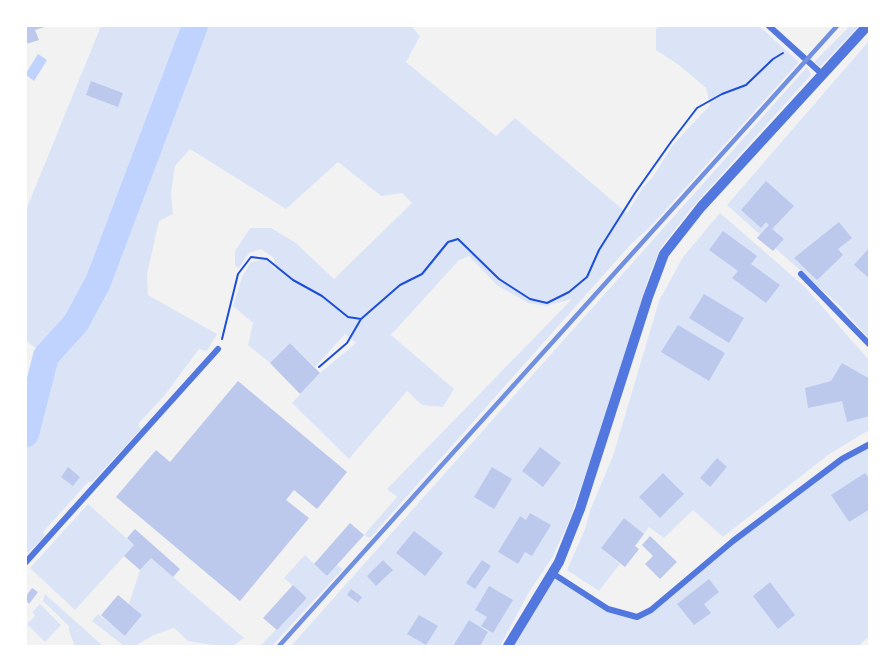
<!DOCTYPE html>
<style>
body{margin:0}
#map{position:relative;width:895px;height:672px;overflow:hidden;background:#f2f2f2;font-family:"DM Sans",sans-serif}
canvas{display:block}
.frame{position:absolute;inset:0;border:27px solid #fff;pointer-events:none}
</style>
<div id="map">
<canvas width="895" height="672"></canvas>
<div class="frame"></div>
</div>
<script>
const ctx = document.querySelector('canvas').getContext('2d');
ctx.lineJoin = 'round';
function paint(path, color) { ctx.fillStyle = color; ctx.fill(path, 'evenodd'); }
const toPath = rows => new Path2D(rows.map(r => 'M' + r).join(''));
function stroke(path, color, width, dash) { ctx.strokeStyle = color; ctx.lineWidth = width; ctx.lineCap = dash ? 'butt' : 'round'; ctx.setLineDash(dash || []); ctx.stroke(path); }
const green = toPath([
 [101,26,191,26,95,281,73,321,44,354,26,341,26,210],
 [197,26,411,26,420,36,406,62,496,136,515,118,627,213,644,186,653,177,672,146,710,105,706,88,679,65,656,50,656,29,660,26,759,26,799,62,652,225,631,244,370,538,364,535,397,497,387,489,572,299,546,306,528,303,497,285,469,256,459,260,391,335,454,389,443,407,422,405,407,391,349,459,292,403,320,373,356,343,345,334,315,367,290,343,270,363,248,345,253,323,233,306,242,277,251,262,266,259,276,270,274,258,261,249,249,253,239,268,235,265,235,251,250,228,271,228,296,243,334,279,412,203,402,193,381,196,338,162,286,209,190,149,175,166,171,193,173,214,159,221,147,274,148,295,217,334,207,351,199,349,164,396,138,424,141,429,92,482,88,482,43,532,45,536,26,555,26,443,49,357,77,324,99,283],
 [850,26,859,26,820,67,814,62],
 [869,41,869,339,840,306,727,205],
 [807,67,811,75,694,205,661,247,650,273,609,408,569,521,552,558,529,592,500,646,291,646],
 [720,213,804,286,869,360,869,430,828,455,723,537,693,510,664,538,649,527,644,534,624,518,601,548,620,564,599,591,567,570,585,529,591,508,613,456,659,301,683,257],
 [869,444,870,635,859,646,508,646,552,573,608,609,637,617,651,610,842,459],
 [88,504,134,545,75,610,30,568],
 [305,555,327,576,337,565,343,569,272,646,260,646,307,598,284,578],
 [151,558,244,638,233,646,218,646,188,641,174,628,154,635,135,646,124,646,92,621,98,614,126,635,142,615,129,604,140,570],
 [45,594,103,646,75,646,69,631,69,626,43,601],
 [40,604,61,625,45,642,27,624,35,616,32,612]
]);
const water = toPath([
 [38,54,47,60,34,81,26,75,26,73]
]);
const river = toPath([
 [26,434,46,356,76,323,98,282,195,26]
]);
const building = toPath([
 [26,26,48,26,35,30,39,40,26,44],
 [91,81,123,93,118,107,86,95],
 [766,181,794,206,772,229,784,239,773,251,757,238,769,225,766,222,761,228,741,210],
 [839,222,852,238,838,249,843,255,817,280,794,258],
 [723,231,757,256,751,264,780,285,766,303,732,278,738,271,709,250],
 [870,247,870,279,854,265],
 [704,294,744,318,729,343,689,318],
 [678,325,725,353,709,381,661,352],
 [290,343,320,373,300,394,270,363],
 [842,363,870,379,870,416,847,422,842,401,808,408,805,388,831,381],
 [238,381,347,472,317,509,294,490,286,500,309,518,240,601,116,497,156,450,170,462],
 [540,447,561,463,543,487,522,471],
 [717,458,727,467,710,487,700,478],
 [68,467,80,477,73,486,61,477],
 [492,467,512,479,494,509,474,497],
 [663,473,684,494,660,518,639,497],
 [865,473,870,480,870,509,849,522,831,495],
 [530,513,551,525,532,556,525,552,518,564,498,552,520,516,526,520],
 [624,518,644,534,635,546,639,549,625,567,601,548],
 [350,523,364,535,327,576,314,564],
 [135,529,180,569,173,577,151,558,140,570,124,556,134,545,127,538],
 [414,531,443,553,425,576,396,553],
 [650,536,677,562,660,579,645,564,653,556,642,545],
 [383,560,393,570,376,586,367,576],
 [482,560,491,566,475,589,466,583],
 [709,579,719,592,704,604,711,613,694,625,677,604],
 [770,582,795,615,778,629,753,596],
 [293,585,307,598,277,630,263,618],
 [489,586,513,600,493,633,481,626,487,617,475,610],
 [32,588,38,592,29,604,26,600,26,596],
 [351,589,362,597,358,603,347,595],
 [118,595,142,615,125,636,101,615],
 [419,615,438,626,426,645,407,634],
 [469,620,488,632,480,646,453,646]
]);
const path = toPath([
 [222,339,238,274,251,257,267,259,293,280,322,296,348,317,361,319,400,285,422,274,448,242,458,239,499,279,530,299,547,303,569,292,587,277,599,250,635,193,671,142,697,108,722,94,746,85,773,59,783,53],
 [319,367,347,343,361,319]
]);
const minor = toPath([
 [769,26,822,74],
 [801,274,870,345],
 [26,562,218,349],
 [552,573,608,609,637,617,651,610,733,541,842,459,870,444]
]);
const tertiary = toPath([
 [508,646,559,562,580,509,648,297,664,254,701,207,867,26]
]);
const rail = toPath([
 [279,646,837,26]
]);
paint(green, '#dbe4f7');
paint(water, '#bfd3fe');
stroke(river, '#bfd3fe', 26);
paint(building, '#bdc9ec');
stroke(path, '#1d4ed8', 2);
stroke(minor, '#5277de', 6);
stroke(tertiary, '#5277de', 10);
stroke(rail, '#7290e2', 4.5);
</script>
